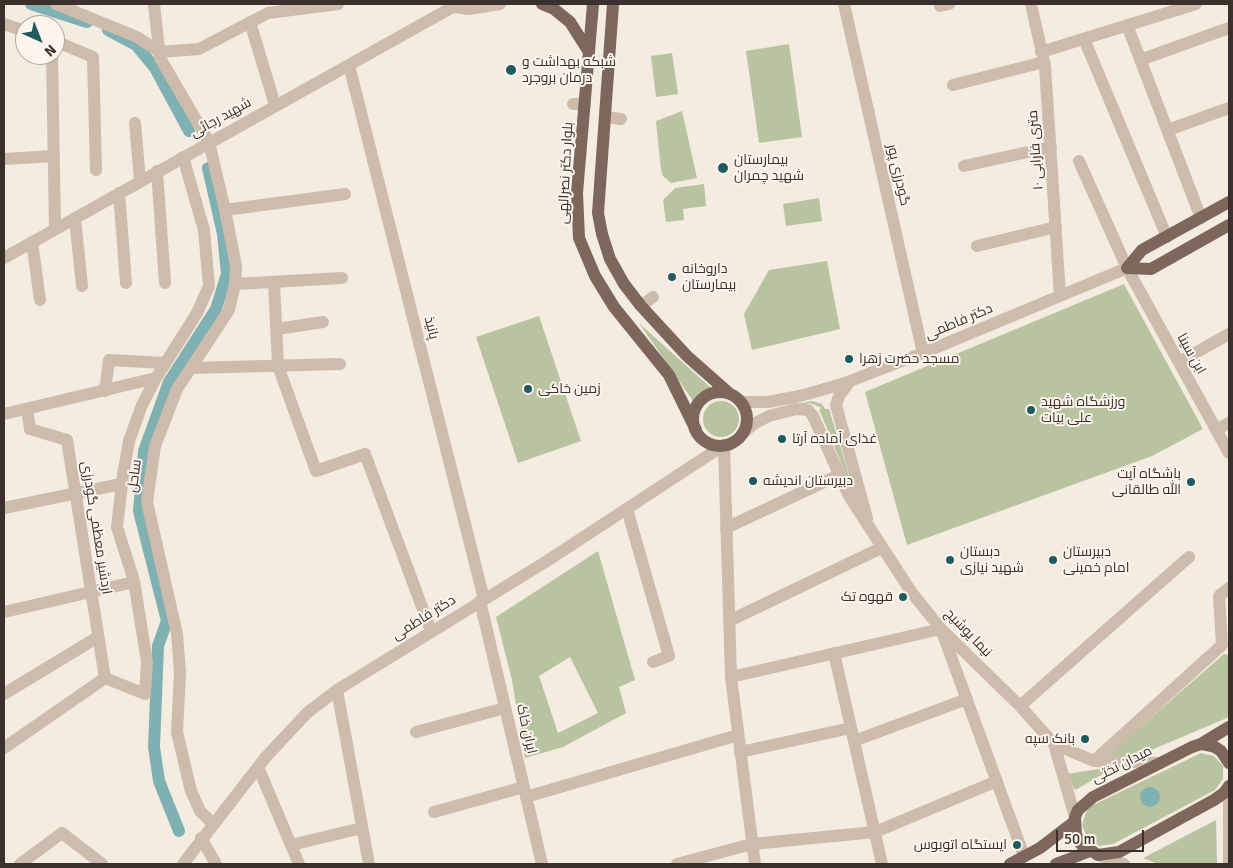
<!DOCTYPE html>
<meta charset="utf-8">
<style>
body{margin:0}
#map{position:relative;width:1233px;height:868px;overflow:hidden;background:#f4ebe1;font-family:Signika,sans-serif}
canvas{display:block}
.frame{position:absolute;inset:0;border:5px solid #3b302b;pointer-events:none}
.north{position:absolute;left:15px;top:15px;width:50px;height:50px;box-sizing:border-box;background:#fbf5ee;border:1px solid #aea6a0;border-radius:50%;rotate:136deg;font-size:14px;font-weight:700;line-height:20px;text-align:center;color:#3b302b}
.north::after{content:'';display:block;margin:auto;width:18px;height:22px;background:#1f5a5e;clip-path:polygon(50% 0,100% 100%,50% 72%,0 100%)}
.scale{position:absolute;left:1056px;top:830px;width:88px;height:22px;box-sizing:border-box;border:2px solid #3b302b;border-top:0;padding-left:6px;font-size:15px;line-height:18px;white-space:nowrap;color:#3b302b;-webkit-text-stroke:4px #fbf5ee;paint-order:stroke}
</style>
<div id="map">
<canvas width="1233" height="868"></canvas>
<div class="frame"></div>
<div class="north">N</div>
<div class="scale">50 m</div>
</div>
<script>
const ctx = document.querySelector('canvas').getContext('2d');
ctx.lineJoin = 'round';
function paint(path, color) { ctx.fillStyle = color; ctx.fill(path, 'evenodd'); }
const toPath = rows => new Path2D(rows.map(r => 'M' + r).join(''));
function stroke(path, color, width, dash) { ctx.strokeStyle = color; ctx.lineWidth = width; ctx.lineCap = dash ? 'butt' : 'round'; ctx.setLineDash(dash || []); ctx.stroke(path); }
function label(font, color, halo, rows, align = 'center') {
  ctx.font = font + ' Signika,Cairo,sans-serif'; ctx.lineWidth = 4; ctx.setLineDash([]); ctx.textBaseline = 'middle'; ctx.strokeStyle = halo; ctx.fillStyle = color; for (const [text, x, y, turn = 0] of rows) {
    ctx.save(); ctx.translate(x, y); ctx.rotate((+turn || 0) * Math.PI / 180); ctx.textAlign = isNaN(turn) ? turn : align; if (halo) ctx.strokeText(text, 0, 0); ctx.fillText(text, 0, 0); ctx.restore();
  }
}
const green = toPath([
 [789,44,802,137,759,143,746,51],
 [672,53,678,94,656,97,651,56],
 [682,111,697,178,671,183,663,176,661,170,656,121],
 [704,184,706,206,683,209,684,220,666,222,663,200,675,188],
 [819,198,822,221,786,226,783,204],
 [827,261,840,329,752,350,744,314,769,270],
 [1124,284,1203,429,1152,456,907,545,865,392],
 [539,316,581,441,518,463,476,337],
 [639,323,711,388,693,401],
 [812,401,822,404,825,409,829,409,856,499,819,409,822,408,810,403,767,411],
 '703 419a18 18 0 1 1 36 0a18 18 0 1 1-36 0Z',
 [598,551,635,680,619,687,626,713,563,747,525,758,512,680,496,617],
 [570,657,598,713,558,733,539,676],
 [1224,654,1229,655,1229,717,1128,760,1108,755],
 [1201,753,1214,756,1223,766,1223,779,1215,790,1113,844,1099,846,1087,838,1082,825,1086,812,1091,806],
 [1117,766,1075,790,1067,774],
 [1216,820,1217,864,1158,864,1143,858]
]);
const water = toPath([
 '1140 797a10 10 0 1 1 20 0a10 10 0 1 1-20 0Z'
]);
const canal = toPath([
 [31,4,87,22],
 [108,30,136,45,155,68,189,131],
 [179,831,159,781,154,747,158,646,167,621,139,511,144,451,169,382,216,309,227,274,223,234,208,168]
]);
const minor = toPath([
 [56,4,137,37,160,52,199,49,268,13,338,4],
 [154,4,160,58,209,142,225,210,236,266,235,284,229,310,177,389,155,446,147,502,177,634,180,673,177,732,191,791,200,811,213,824],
 [844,4,923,353],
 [1031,4,1045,66,1060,296],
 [940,6,949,4],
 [454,7,469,9,500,4],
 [250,22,275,105],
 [4,24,25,31],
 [1127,25,1201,218],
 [1084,39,1167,237],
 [55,41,93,57,96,170],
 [1041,52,1196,4],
 [52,55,55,229],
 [1140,60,1229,28],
 [349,65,484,599],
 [953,85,1044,62],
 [573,104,585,104],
 [605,117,621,119],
 [135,123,140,181],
 [1168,130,1229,108],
 [4,159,54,156],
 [1079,161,1127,268,1229,453],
 [964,166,1051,147],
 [157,171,165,283],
 [119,193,126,283],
 [225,210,345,194],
 [75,218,82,286],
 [32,242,40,300],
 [977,246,1056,227],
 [4,258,458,4],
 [274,282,278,366,316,471,365,454,431,631],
 [235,284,342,278],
 [641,306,653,297],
 [277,329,323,322],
 [1179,362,1229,334],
 [191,368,340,364],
 [850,381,839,396,836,405,867,518],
 [105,391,109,360,165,363],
 [741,402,767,402,800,396,842,384,923,353,1127,268],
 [27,409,30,429,67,440,105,678],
 [4,414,156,378],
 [1216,430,1229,423],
 [742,434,755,423,769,416,796,409,808,410,813,416,849,496,912,593,941,629,1020,706,1054,744,1094,761,1160,763],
 [724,445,731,677,755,864],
 [4,508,121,484],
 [627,509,669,656,653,662],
 [726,528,839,475],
 [480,601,542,864],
 [4,612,134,582],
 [729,621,881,548],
 [834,653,882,864],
 [731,677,941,629,1024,856],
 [105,678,145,694,147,662,134,581,117,527,123,475,129,441,142,405,156,378,197,313,209,286,204,230,183,157],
 [337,690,369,864],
 [4,694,98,637],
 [1020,706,1189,557],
 [416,732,505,708],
 [854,741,967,699],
 [1054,744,1075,817],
 [4,748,105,678],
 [740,752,851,728],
 [1094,761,1222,645,1219,596,1229,588],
 [258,767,299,864],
 [526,797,738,735],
 [434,812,524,787],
 [201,838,216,864],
 [291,845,362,828],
 [1098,855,1124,864],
 [20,864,62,833,102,864],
 [183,864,265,758,307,713,337,690,547,561,724,445],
 [677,864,752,844,875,832,997,781],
 [1229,864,1229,787]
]);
const major = toPath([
 [542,4,554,9,570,22,589,52],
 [593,4,577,193,579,238,595,276,614,307,669,375,696,430],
 [613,4,598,213,602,234,610,259,624,284,641,306,687,356,730,394],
 [1127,268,1142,250,1229,202],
 [1127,268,1151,269,1229,225],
 '693 419a27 27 0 1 1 54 0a27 27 0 1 1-54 0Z',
 [1201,744,1229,727],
 [1229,763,1221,751,1215,747,1201,744,1192,747,1093,797,1078,810,1075,817,1076,835,1081,844,1098,855,1119,852,1214,800,1224,793,1229,786],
 [1010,864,1040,848,1074,822],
 [1056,864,1090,851]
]);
const markers = [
 [511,70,6,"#1f5a5e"],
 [723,168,6,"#1f5a5e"],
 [672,277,5,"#1f5a5e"],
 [849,359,5,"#1f5a5e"],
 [528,389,5,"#1f5a5e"],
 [1031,410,5,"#1f5a5e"],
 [782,439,5,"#1f5a5e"],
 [753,481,5,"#1f5a5e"],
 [1191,482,5,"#1f5a5e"],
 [950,560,5,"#1f5a5e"],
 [1053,560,5,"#1f5a5e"],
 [903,597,5,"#1f5a5e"],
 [1085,739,5,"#1f5a5e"],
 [1017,845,5,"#1f5a5e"]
];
const poiNames = [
 ["شبکه بهداشت و",522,62],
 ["درمان بروجرد",522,78],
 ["بیمارستان",734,160],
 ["شهید چمران",734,176],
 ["داروخانه",682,269],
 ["بیمارستان",682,285],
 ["مسجد حضرت زهرا",859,359],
 ["زمین خاکی",538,389],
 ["ورزشگاه شهید",1041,402],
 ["علی بیات",1041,418],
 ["غذای آماده آرتا",792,439],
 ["باشگاه آیت",1181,474,"right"],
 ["الله طالقانی",1181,490,"right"],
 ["دبیرستان اندیشه",763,481],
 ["دبستان",960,552],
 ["شهید نیازی",960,568],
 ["دبیرستان",1063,552],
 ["امام خمینی",1063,568],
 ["قهوه تک",893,597,"right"],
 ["بانک سپه",1075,739,"right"],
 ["ایستگاه اتوبوس",1007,845,"right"]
];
const streetNames = [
 ["شهید رجائی",221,118,-29],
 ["۱۰ متری فارابی",1036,150,-94],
 ["بلوار دکتر نصرالهی",566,173,-87],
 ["گودرزی پور",898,175,77],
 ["دکتر فاطمی",959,322,-23],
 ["پانیذ",431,328,76],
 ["ابن سینا",1191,354,61],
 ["ساحل",135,476,-82],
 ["اردشیر معظمی گودرزی",96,528,81],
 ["دکتر فاطمی",424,618,-32],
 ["نیما یوشیج",968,633,46],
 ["ایران خاک",526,729,77],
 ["میدان تختی",1122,765,-27]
];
paint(green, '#b8c4a0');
paint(water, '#7fb0b2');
stroke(canal, '#7fb0b2', 12);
stroke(minor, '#cdbbac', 12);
stroke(major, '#7d675c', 12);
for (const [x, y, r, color] of markers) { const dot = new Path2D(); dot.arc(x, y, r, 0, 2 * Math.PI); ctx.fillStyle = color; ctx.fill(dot); stroke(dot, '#fbf5ee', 2); }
label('14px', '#3b302b', '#fbf5ee', poiNames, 'left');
label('14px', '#3b302b', '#fbf5ee', streetNames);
</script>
